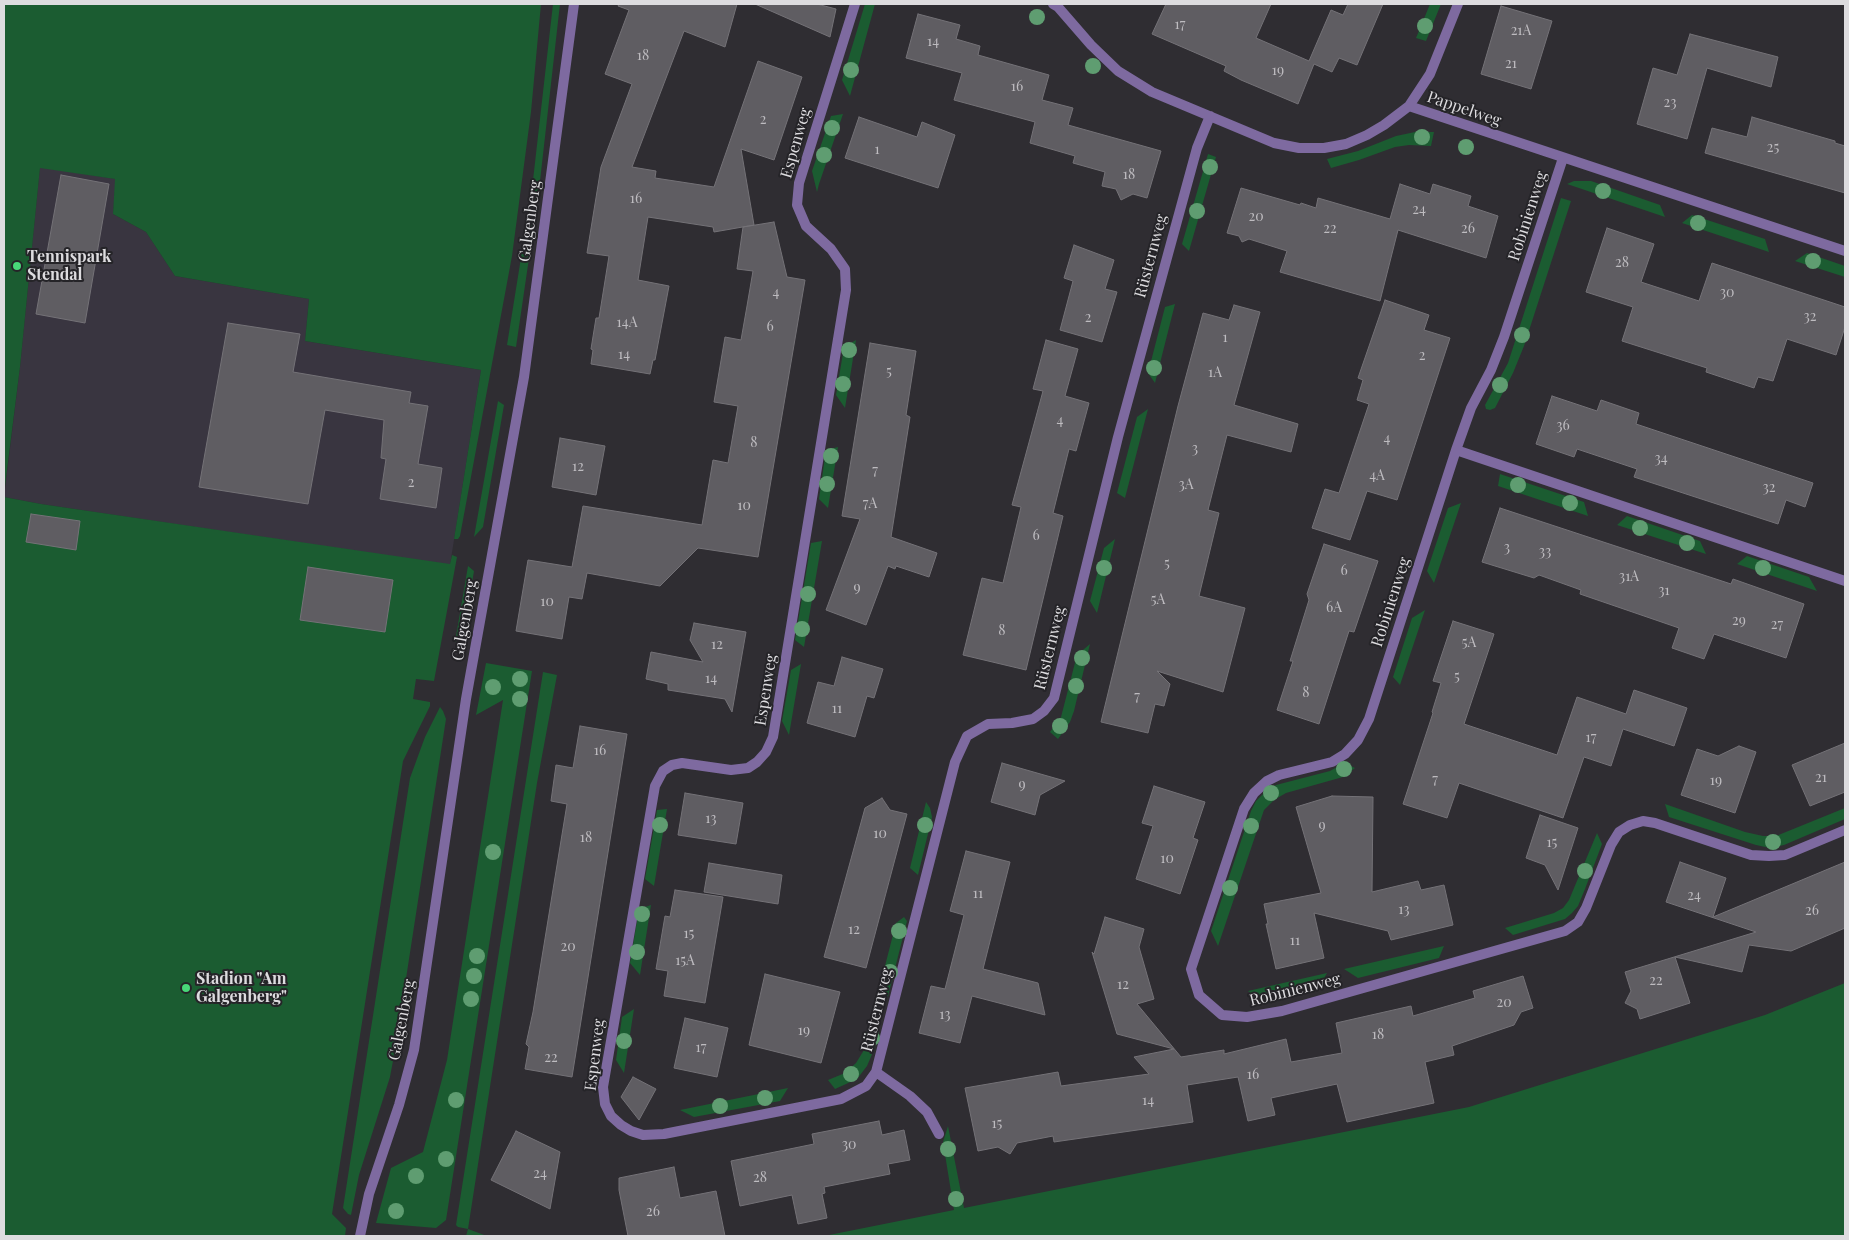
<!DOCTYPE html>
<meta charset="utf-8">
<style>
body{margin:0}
#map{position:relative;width:1849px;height:1240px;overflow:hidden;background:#2f2d32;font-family:"Playfair Display",serif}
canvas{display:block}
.frame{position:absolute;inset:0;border:5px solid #dddcdf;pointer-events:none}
</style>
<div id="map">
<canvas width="1849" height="1240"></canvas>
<div class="frame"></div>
</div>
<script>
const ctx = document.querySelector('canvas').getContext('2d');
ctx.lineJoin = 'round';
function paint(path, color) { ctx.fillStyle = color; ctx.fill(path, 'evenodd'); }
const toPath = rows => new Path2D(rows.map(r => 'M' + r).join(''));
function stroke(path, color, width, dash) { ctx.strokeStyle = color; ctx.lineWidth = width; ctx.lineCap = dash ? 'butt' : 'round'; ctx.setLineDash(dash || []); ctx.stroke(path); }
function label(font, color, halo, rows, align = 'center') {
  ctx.font = font + ' "Playfair Display",serif'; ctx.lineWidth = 4; ctx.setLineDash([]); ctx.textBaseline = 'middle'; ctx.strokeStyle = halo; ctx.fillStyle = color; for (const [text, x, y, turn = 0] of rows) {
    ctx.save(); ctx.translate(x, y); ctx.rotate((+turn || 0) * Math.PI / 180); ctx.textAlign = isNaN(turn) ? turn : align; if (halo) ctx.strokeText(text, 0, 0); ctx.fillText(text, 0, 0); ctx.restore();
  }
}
const built = toPath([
 [40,167,116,179,113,214,146,232,175,276,309,299,305,341,481,370,450,565,41,504,4,497,20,367]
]);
const green = toPath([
 [4,4,541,4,531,112,512,256,460,536,458,539,454,539,481,370,305,341,309,299,175,276,146,232,113,214,115,179,40,168,20,367,4,494],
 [553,4,560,4,539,190,516,347,507,345,532,189],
 [865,4,875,4,850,96,842,80],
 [1430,4,1441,4,1426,41,1416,38],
 [843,114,819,184,817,192,812,171,831,116],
 [1415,132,1434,132,1431,146,1409,145,1395,147,1359,160,1331,168,1327,159,1358,151,1396,136],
 [1208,154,1216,157,1189,251,1182,244],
 [1574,181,1591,181,1660,205,1665,217,1567,184],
 [1561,198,1571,201,1524,346,1513,373,1495,408,1490,410,1486,409,1485,405,1508,363],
 [1692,215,1765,239,1769,252,1682,223],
 [1807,253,1845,266,1845,277,1795,261],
 [1175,304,1155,383,1148,373,1165,307],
 [856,340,845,408,836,395,844,347],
 [498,401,504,405,483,527,474,537],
 [1148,409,1125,498,1117,493,1137,417],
 [838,447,828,508,819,499,826,450],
 [1500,474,1584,502,1588,516,1498,486],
 [4,497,41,504,450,564,452,555,457,557,434,681,416,679,413,699,430,702,430,706,403,761,332,1214,346,1228,345,1236,4,1236],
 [1461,503,1434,583,1427,571,1448,508],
 [1627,516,1700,541,1706,554,1617,525],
 [1115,539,1097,613,1090,601,1104,548],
 [822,541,804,647,795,640,811,543],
 [1747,556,1809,577,1817,591,1737,564],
 [468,566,474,571,463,636,455,642],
 [1425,610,1400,685,1393,677,1412,618],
 [1090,644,1074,711,1070,722,1058,739,1050,732,1061,717,1077,655],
 [486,663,532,671,446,1220,436,1228,376,1223,391,1168,423,1152,447,1060,503,700,476,715],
 [801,664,789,735,782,721,791,670],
 [543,672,557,675,537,783,468,1229,487,1236,466,1236,468,1229,458,1227,456,1225],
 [440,707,443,711,446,719,395,1050,390,1077,359,1175,351,1215,348,1214,343,1208,410,778,425,737],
 [1344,763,1355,768,1343,777,1286,793,1274,800,1264,810,1218,946,1211,931,1251,811,1256,801,1265,792,1276,785,1330,771],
 [926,802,930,808,932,817,918,875,910,868],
 [1665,804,1745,832,1763,836,1776,836,1845,808,1845,819,1784,845,1770,848,1756,845,1669,817],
 [667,809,654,886,645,879,657,810],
 [1597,833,1602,844,1585,889,1578,906,1572,913,1565,919,1513,935,1505,928,1554,913,1563,908,1569,900],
 [651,905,640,975,630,963,639,909],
 [904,917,907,921,888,996,876,1001,896,923],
 [1444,946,1439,958,1358,978,1344,969],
 [1327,973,1320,985,1259,999,1248,991],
 [1845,983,1845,1236,824,1236,954,1210,943,1142,948,1126,964,1208,1469,1107,1765,1015],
 [634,1009,624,1073,616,1060,622,1017],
 [872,1018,879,1032,873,1052,867,1066,857,1079,835,1089,828,1080,845,1073,856,1063,864,1050],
 [788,1088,780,1101,694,1117,680,1110]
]);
const building = toPath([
 [619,4,737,4,725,47,684,31,632,167,656,171,655,178,714,187,758,61,802,77,774,160,741,149,754,225,714,232,713,227,648,217,638,280,669,286,655,360,653,360,650,374,591,364,593,350,591,349,596,318,599,318,609,256,587,253,601,167,632,84,605,74,629,10,618,6,619,4],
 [755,4,817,4,836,9,830,37,755,4],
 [1166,4,1271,4,1256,38,1309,61,1331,10,1343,15,1348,4,1383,4,1357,65,1339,58,1332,72,1314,64,1298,104,1241,80,1224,71,1226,66,1152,34,1166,4],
 [1501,6,1552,21,1531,89,1481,74,1501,6],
 [918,14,960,25,956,39,980,46,978,55,1049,75,1042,100,1073,108,1068,125,1161,151,1147,198,1133,194,1121,200,1116,189,1102,186,1105,172,1073,163,1075,156,1030,143,1035,122,954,100,962,73,906,58,918,14],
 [1690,34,1778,57,1771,87,1707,68,1687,139,1637,124,1653,68,1677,75,1690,34],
 [859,117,917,137,922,122,955,135,938,188,845,158,859,117],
 [1752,117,1835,141,1835,143,1845,146,1845,193,1705,153,1712,128,1747,137,1752,117],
 [61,175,109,184,85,323,36,314,61,175],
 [1400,184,1430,194,1433,184,1471,196,1468,206,1498,216,1486,258,1398,230,1380,301,1280,272,1287,251,1249,239,1242,242,1239,236,1227,233,1241,188,1300,205,1301,203,1316,208,1318,198,1390,219,1400,184],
 [774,222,787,277,805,280,758,557,698,548,660,586,587,573,582,599,569,597,562,639,516,631,528,560,572,567,583,506,702,525,713,460,728,463,738,406,714,402,725,337,741,340,747,306,753,271,737,269,743,227,774,222],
 [1607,228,1654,244,1641,282,1699,301,1712,263,1845,307,1845,327,1836,355,1787,339,1773,381,1758,377,1754,388,1706,372,1707,368,1622,341,1633,307,1586,292,1607,228],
 [1074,245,1114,260,1105,289,1117,292,1102,342,1060,330,1073,281,1064,278,1074,245],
 [1385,300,1429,315,1424,330,1450,338,1397,500,1367,491,1350,540,1312,528,1325,489,1339,493,1369,404,1357,400,1363,380,1358,378,1385,300],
 [1234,305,1260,312,1234,405,1298,424,1291,452,1227,435,1208,510,1219,513,1199,596,1245,608,1223,692,1157,671,1170,684,1164,706,1155,704,1148,733,1101,722,1178,406,1203,313,1229,320,1234,305],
 [228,323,300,334,293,372,411,392,409,403,428,406,418,464,442,468,436,508,380,499,386,459,381,458,384,420,325,410,308,504,199,487,228,323],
 [1046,340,1078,349,1065,396,1089,403,1076,451,1069,449,1053,513,1063,516,1026,670,963,655,982,578,1003,583,1021,507,1012,505,1043,391,1033,389,1046,340],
 [870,343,916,351,906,415,910,417,891,537,937,553,929,577,896,566,895,569,888,566,866,625,826,610,860,519,842,516,870,343],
 [1552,396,1597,411,1601,400,1639,413,1636,424,1813,483,1805,507,1786,500,1778,524,1634,477,1637,469,1577,449,1574,457,1536,444,1552,396],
 [560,438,605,446,596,495,552,487,560,438],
 [1500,508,1731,584,1733,579,1804,604,1786,658,1714,634,1704,659,1672,648,1679,628,1580,594,1581,590,1539,575,1534,578,1482,562,1500,508],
 [31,514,80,521,76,550,26,542,31,514],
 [1324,544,1378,561,1354,632,1349,631,1319,724,1277,710,1293,661,1290,661,1309,600,1307,594,1324,544],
 [308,567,393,580,385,632,300,620,308,567],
 [1453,621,1494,634,1464,724,1557,755,1577,697,1626,714,1634,690,1687,708,1674,746,1623,729,1611,766,1584,757,1563,818,1459,783,1447,818,1403,804,1433,713,1432,712,1441,683,1433,681,1453,621],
 [694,623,746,632,732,712,725,699,668,690,668,684,646,679,651,652,703,662,690,640,694,623],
 [842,657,883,669,874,698,867,696,855,737,807,723,818,682,834,686,842,657],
 [580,726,627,734,572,1077,525,1069,529,1047,526,1044,533,1012,567,804,551,801,556,765,573,768,580,726],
 [1845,743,1845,792,1810,806,1792,765,1845,743],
 [1739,746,1756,752,1735,813,1681,795,1697,749,1718,756,1739,746],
 [1002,763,1065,781,1040,795,1035,815,991,802,1002,763],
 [1154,786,1205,802,1193,838,1198,840,1180,894,1136,879,1153,826,1142,823,1154,786],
 [685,793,743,803,736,844,678,835,685,793],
 [1332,796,1373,797,1372,892,1418,881,1421,890,1444,885,1453,925,1391,940,1388,931,1314,913,1324,958,1276,969,1266,924,1268,924,1264,904,1321,893,1296,807,1332,796],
 [882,798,890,810,907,814,866,968,824,957,865,808,882,798],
 [1540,815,1578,828,1558,890,1545,865,1526,858,1540,815],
 [966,851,1010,862,983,969,1038,983,1045,1015,972,996,960,1043,919,1033,931,986,945,989,964,915,950,911,966,851],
 [1680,862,1726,878,1713,917,1845,862,1845,928,1791,951,1749,945,1742,972,1675,957,1690,1003,1640,1019,1637,1009,1625,1003,1631,991,1625,972,1756,932,1666,902,1680,862],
 [709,863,782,875,778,904,704,892,709,863],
 [675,890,723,897,705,1003,664,996,668,971,656,969,665,916,670,917,675,890],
 [1105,917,1144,929,1139,947,1154,999,1137,1004,1181,1057,1224,1050,1224,1054,1286,1039,1291,1062,1342,1053,1336,1023,1411,1006,1413,1016,1475,998,1473,991,1523,976,1533,1008,1521,1012,1514,1025,1452,1046,1454,1055,1425,1062,1434,1103,1347,1122,1337,1084,1271,1098,1275,1115,1248,1121,1238,1077,1187,1085,1193,1122,1054,1142,1053,1136,1017,1143,1010,1154,998,1147,978,1151,965,1088,1058,1072,1061,1086,1149,1074,1134,1057,1174,1049,1117,1034,1092,952,1094,954,1105,917],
 [765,974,840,992,821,1063,749,1045,765,974],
 [685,1018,728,1028,717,1077,674,1068,685,1018],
 [633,1077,656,1089,639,1120,621,1097,633,1077],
 [879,1121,882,1135,904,1130,910,1160,888,1164,890,1174,824,1187,825,1193,822,1194,827,1218,798,1224,792,1195,740,1206,731,1161,814,1144,812,1134,879,1121],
 [516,1131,560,1152,550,1209,491,1180,516,1131],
 [674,1167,680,1198,716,1191,725,1236,628,1236,619,1190,619,1178,674,1167]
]);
const minor = toPath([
 [855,4,799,183,797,205,806,226,831,249,845,269,846,290,773,737,766,752,757,762,748,768,731,770,682,763,672,765,663,771,655,786,603,1087,605,1104,611,1116,621,1125,631,1131,643,1135,664,1134,841,1099,866,1086,876,1072],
 [1053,4,1058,7,1091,45,1118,71,1152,92,1274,143,1299,148,1324,148,1346,144,1367,135,1384,125,1409,106,1430,74,1458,4],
 [1409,106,1845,251],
 [1563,158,1504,337,1491,370,1471,408,1456,450,1369,719,1358,740,1345,754,1332,762,1279,775,1267,781,1254,793,1244,809,1191,969,1199,995,1222,1015,1247,1017,1282,1011,1565,931,1578,922,1586,908,1611,845,1619,832,1630,825,1643,821,1655,823,1751,855,1769,856,1785,855,1845,830],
 [1456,450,1845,581],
 [939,1134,927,1112,910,1096,876,1072,955,762,967,736,988,724,1012,723,1033,719,1044,711,1054,698,1118,437,1197,148,1210,116],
 [360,1236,369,1194,399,1105,414,1050,466,699,524,377,574,4]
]);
const trees = [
 [1037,17],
 [1425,26],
 [1093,66],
 [851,70],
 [832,128],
 [1422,137],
 [1466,147],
 [824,155],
 [1210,167],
 [1603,191],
 [1197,211],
 [1698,223],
 [1813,261],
 [1522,335],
 [849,350],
 [1154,368],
 [843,384],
 [1500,385],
 [831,456],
 [827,484],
 [1518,485],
 [1570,503],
 [1640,528],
 [1687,543],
 [1104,568],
 [1763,568],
 [808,594],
 [802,629],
 [1082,658],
 [520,679],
 [1076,686],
 [493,687],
 [520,699],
 [1060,726],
 [1344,769],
 [1271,793],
 [660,825],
 [925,825],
 [1251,826],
 [1773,842],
 [493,852],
 [1585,871],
 [1230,888],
 [642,914],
 [899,931],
 [637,952],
 [477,956],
 [890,972],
 [474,976],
 [471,999],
 [872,1038],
 [624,1041],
 [851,1074],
 [765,1098],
 [456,1100],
 [720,1106],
 [948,1149],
 [446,1159],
 [416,1176],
 [956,1199],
 [396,1211]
];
const markers = [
 [17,266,5,"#48d778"],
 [186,988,5,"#48d778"]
];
const numberNames = [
 ["17",1180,25],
 ["21A",1521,31],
 ["14",933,42],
 ["18",643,56],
 ["21",1511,64],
 ["19",1278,71],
 ["16",1017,87],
 ["23",1670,103],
 ["2",763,120],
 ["25",1773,148],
 ["1",877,150],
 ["18",1129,175],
 ["16",636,199],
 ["24",1419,210],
 ["20",1256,217],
 ["22",1330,229],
 ["26",1468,229],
 ["28",1622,263],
 ["4",776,293],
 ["30",1727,293],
 ["32",1810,317],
 ["2",1088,318],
 ["14A",627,323],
 ["6",770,327],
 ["1",1225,338],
 ["14",624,355],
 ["2",1422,356],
 ["5",889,372],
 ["1A",1215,373],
 ["4",1060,421],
 ["36",1563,426],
 ["4",1387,439],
 ["8",754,443],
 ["3",1195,449],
 ["34",1661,459],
 ["12",578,467],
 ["7",875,471],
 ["4A",1377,476],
 ["2",411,483],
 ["3A",1186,485],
 ["32",1769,488],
 ["7A",870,504],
 ["10",744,506],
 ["6",1036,536],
 ["3",1507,548],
 ["33",1545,552],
 ["5",1167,564],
 ["6",1344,571],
 ["31A",1629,577],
 ["9",857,588],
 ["31",1664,591],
 ["5A",1158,600],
 ["10",547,602],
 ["6A",1334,608],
 ["29",1739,621],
 ["27",1777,625],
 ["8",1002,631],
 ["5A",1469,643],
 ["12",717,645],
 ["5",1457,677],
 ["14",711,679],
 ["8",1306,693],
 ["7",1137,697],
 ["11",837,709],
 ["17",1591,738],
 ["16",600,751],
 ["21",1821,778],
 ["7",1435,780],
 ["19",1716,781],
 ["9",1022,785],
 ["13",711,819],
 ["9",1322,826],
 ["10",880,834],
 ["18",586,838],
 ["15",1552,843],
 ["10",1167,859],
 ["11",978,894],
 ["24",1694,896],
 ["13",1404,910],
 ["26",1812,911],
 ["12",854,930],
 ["15",689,934],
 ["11",1295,941],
 ["20",568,947],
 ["15A",685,961],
 ["22",1656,981],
 ["12",1123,985],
 ["20",1504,1003],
 ["13",945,1015],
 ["19",804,1031],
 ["18",1378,1035],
 ["17",701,1048],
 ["22",551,1058],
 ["16",1253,1075],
 ["14",1148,1101],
 ["15",997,1124],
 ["30",849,1145],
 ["24",540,1174],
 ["28",760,1178],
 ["26",653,1212]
];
const streetNames = [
 ["Pappelweg",1464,109,19],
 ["Espenweg",796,143,-74],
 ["Robinienweg",1528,216,-72],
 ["Galgenberg",530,221,-82],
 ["Rüsternweg",1151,256,-75],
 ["Robinienweg",1391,602,-72],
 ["Galgenberg",465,620,-80],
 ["Rüsternweg",1050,648,-76],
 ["Espenweg",766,690,-81],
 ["Robinienweg",1295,990,-14],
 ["Rüsternweg",877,1010,-76],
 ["Galgenberg",402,1020,-79],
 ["Espenweg",595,1055,-83]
];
const poiNames = [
 ["Tennispark",27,257],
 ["Stendal",27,275],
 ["Stadion \"Am",196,979],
 ["Galgenberg\"",196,997]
];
paint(built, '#393540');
paint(green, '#1b5c31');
paint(building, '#5f5d62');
stroke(building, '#747277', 1);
stroke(minor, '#7e6aa0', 10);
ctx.fillStyle = '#5f9d71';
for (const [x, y] of trees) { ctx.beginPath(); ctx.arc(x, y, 8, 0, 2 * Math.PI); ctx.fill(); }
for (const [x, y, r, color] of markers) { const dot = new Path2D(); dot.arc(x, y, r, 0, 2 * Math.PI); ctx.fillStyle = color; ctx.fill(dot); stroke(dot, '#252428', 2); }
label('14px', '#bebcc0', null, numberNames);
label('16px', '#dddcdf', '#252428', streetNames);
label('bold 16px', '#dddcdf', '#252428', poiNames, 'left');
</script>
